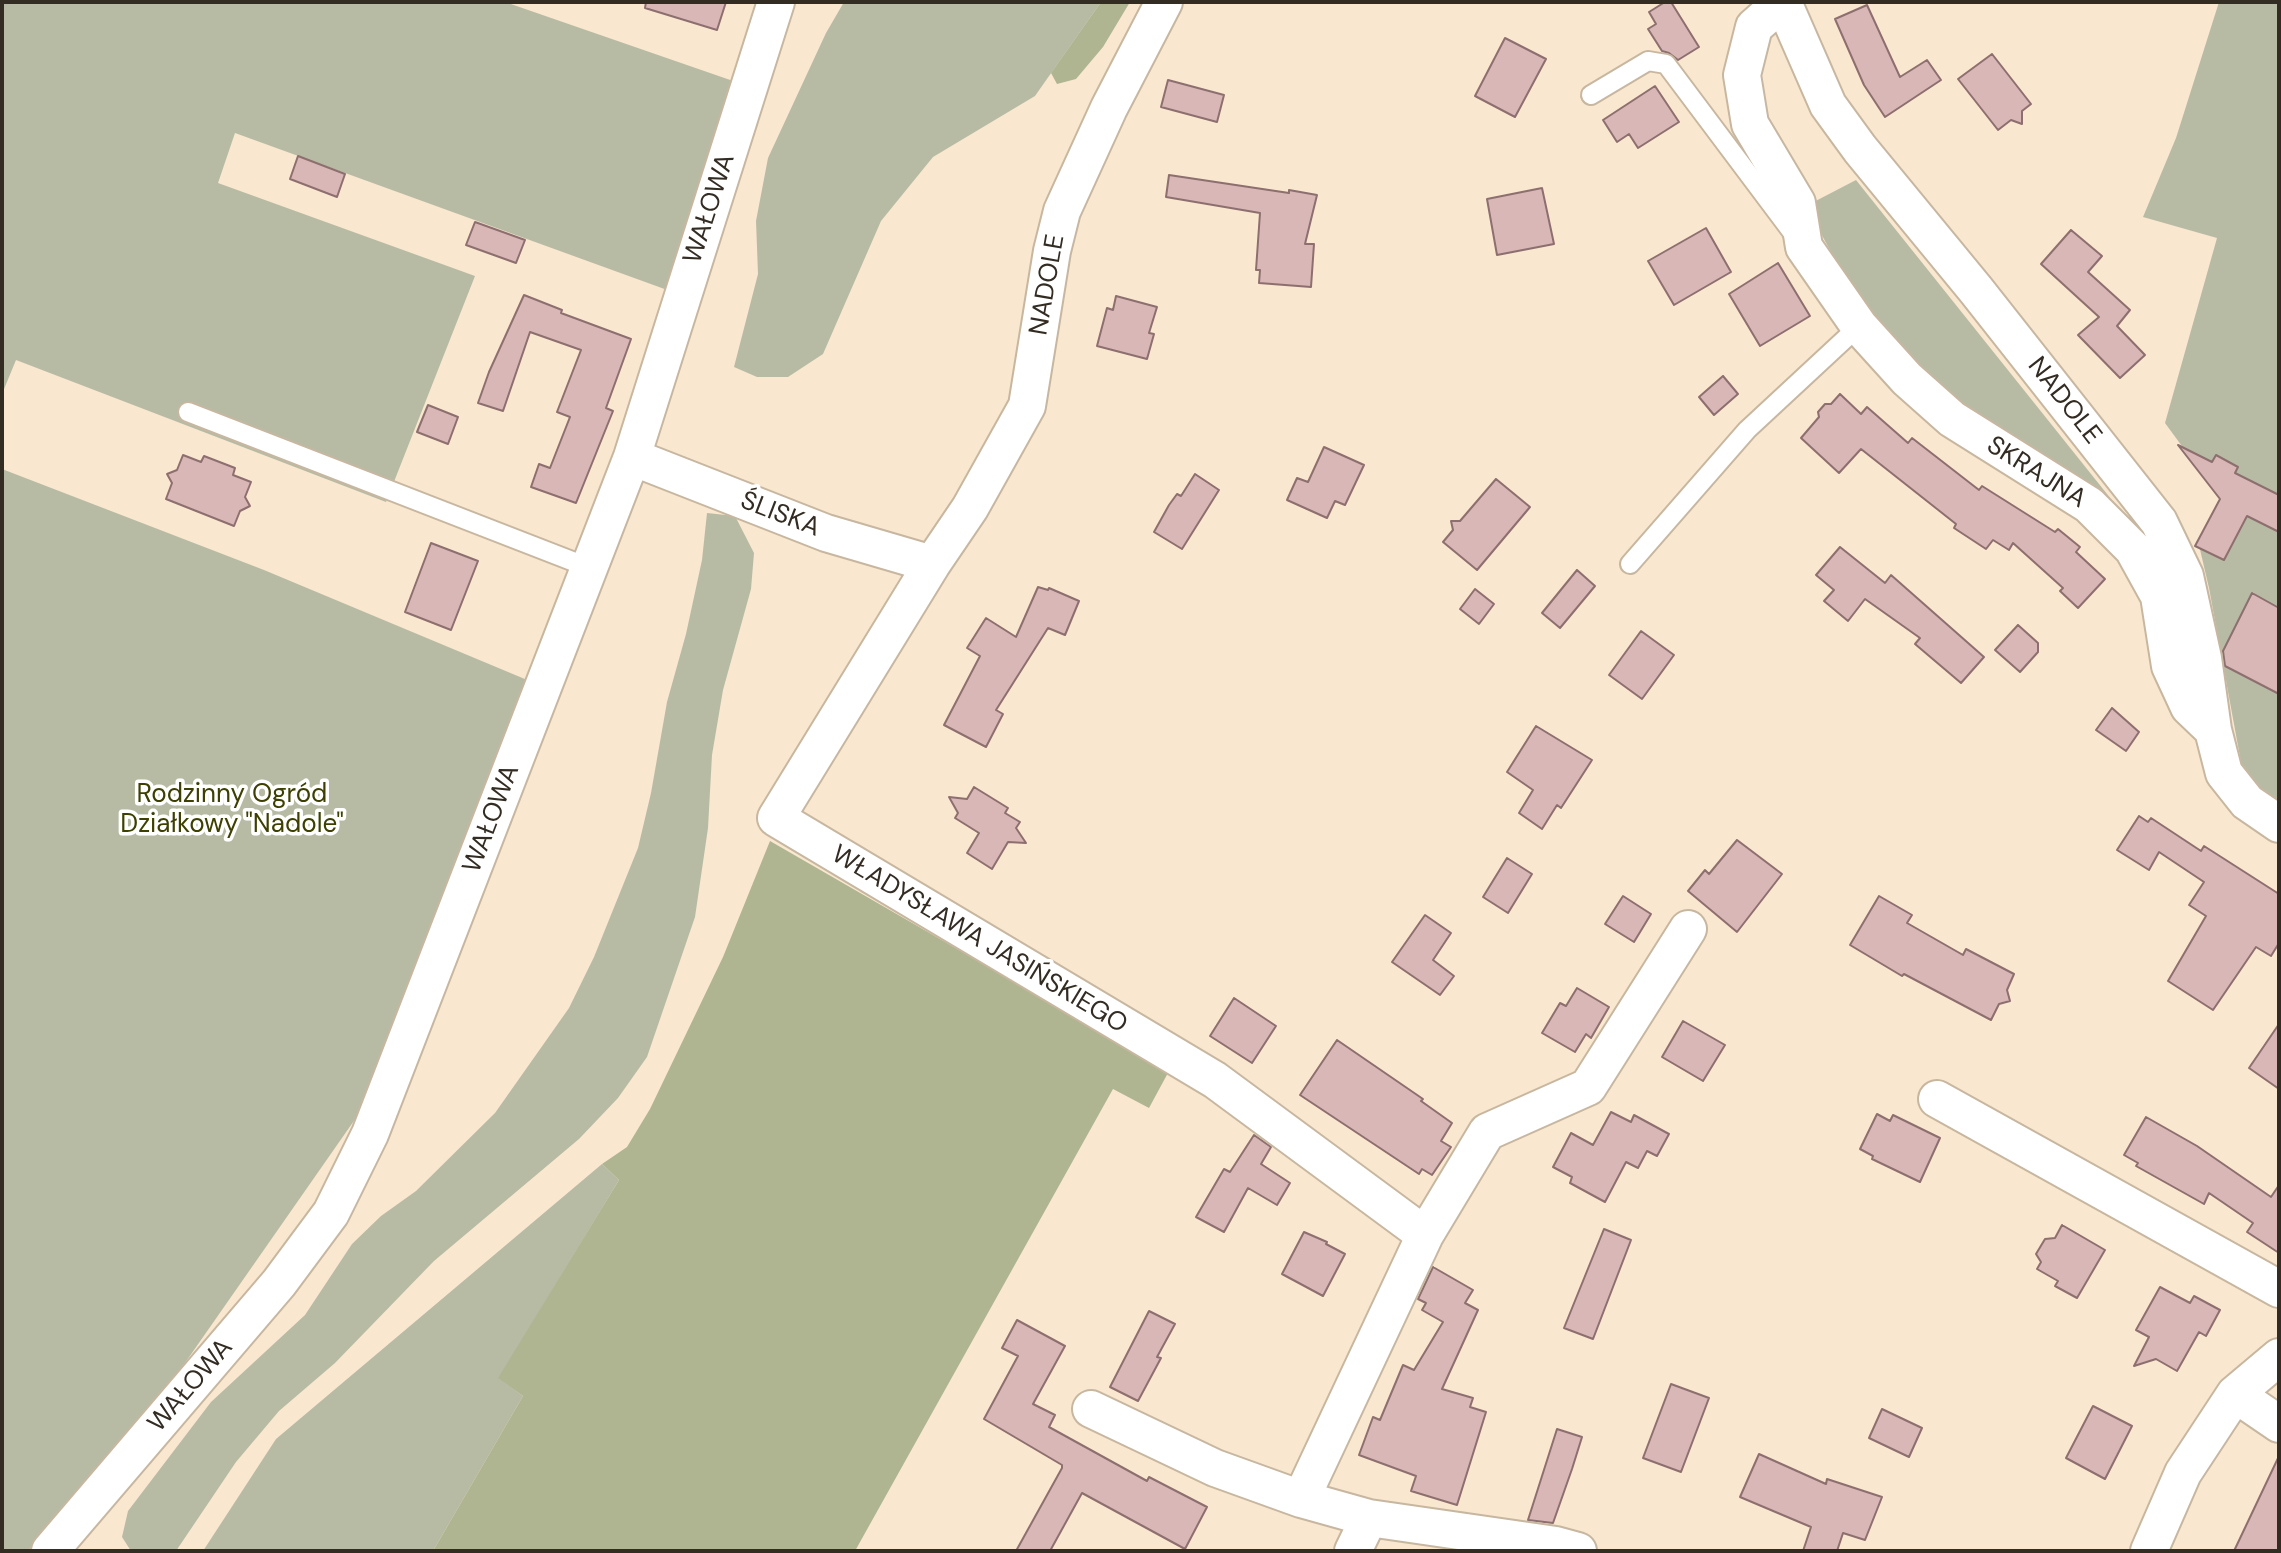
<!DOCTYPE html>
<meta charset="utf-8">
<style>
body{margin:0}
#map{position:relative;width:2281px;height:1553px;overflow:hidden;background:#f9e7cf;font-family:"DM Sans",sans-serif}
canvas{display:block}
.frame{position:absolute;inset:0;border:4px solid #332c23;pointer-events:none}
</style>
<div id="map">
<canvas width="2281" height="1553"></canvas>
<div class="frame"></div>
</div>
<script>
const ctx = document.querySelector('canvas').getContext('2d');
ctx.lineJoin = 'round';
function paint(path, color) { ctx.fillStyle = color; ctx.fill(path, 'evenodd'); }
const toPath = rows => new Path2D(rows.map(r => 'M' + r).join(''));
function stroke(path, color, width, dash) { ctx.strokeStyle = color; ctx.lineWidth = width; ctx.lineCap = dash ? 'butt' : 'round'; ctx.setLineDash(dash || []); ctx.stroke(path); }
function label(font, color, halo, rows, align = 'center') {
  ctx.font = font + ' "DM Sans",sans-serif'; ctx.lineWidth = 7; ctx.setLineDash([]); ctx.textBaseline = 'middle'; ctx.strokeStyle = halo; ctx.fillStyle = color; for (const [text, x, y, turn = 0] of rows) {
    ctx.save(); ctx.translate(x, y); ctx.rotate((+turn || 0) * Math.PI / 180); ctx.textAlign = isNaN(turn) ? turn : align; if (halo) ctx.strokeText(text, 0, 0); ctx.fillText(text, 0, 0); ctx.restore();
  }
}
const green = toPath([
 [2,2,505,2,736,82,670,291,235,133,218,183,475,276,386,502,16,360,2,394],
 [844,2,1101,2,1035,96,933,157,881,221,823,354,788,377,757,377,734,367,758,274,756,221,768,158,826,33],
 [2219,2,2279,2,2279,807,2245,784,2209,588,2198,541,2220,498,2165,423,2217,238,2143,217,2176,138],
 [1856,180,2111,499,2141,532,2148,545,1882,346,1806,206],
 [2,469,264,570,532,682,358,1115,157,1403,28,1551,2,1551],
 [707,513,735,516,754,553,751,589,723,690,712,755,708,828,695,917,647,1057,618,1098,579,1139,434,1261,335,1363,279,1411,236,1462,176,1551,131,1551,122,1537,128,1511,211,1402,305,1315,352,1244,381,1216,416,1191,495,1113,569,1008,594,957,638,848,651,793,667,702,686,634,702,560],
 [602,1164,619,1180,499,1378,523,1396,433,1551,203,1551,276,1439]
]);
const forest = toPath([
 [1101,2,1130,2,1103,47,1076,79,1057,84,1051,73],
 [770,841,1169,1071,1149,1108,1113,1089,855,1551,433,1551,523,1396,498,1378,619,1180,602,1164,627,1147,650,1109,723,957]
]);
const building = toPath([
 [646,2,726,2,717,30,645,8,646,2],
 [1665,2,1671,2,1699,47,1678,60,1669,53,1662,51,1648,29,1656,24,1649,12,1665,2],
 [1867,5,1900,77,1927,60,1941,80,1885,117,1864,85,1835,19,1867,5],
 [1505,38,1546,59,1515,117,1475,96,1505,38],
 [1992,54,2031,104,2022,111,2022,124,2011,120,1998,130,1958,79,1992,54],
 [1168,80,1224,95,1217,122,1161,107,1168,80],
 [1655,86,1679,122,1638,148,1629,134,1617,142,1603,120,1655,86],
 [298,156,345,174,337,197,290,179,298,156],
 [1169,175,1289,193,1289,190,1317,195,1305,244,1314,244,1311,287,1259,283,1260,270,1256,270,1260,213,1166,197,1169,175],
 [1542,188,1554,244,1497,255,1487,199,1542,188],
 [475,222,525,240,516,263,466,245,475,222],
 [1706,228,1731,272,1674,305,1648,261,1706,228],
 [2071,230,2102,256,2088,272,2130,310,2117,326,2145,355,2120,378,2078,335,2099,317,2041,264,2071,230],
 [1778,263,1810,316,1760,346,1729,294,1778,263],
 [524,295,562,310,561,313,631,339,606,408,613,411,576,503,531,487,539,464,550,468,570,417,557,412,581,350,530,332,503,411,478,403,489,372,524,295],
 [1116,296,1157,307,1149,333,1154,334,1147,359,1097,346,1107,308,1113,310,1116,296],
 [1723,376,1738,394,1714,415,1699,397,1723,376],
 [1840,394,1861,414,1867,407,1908,443,1912,438,1979,490,1982,486,2055,532,2058,529,2080,547,2076,552,2105,579,2078,608,2060,591,2063,588,2013,543,2009,550,1993,540,1986,549,1954,528,1956,524,1861,449,1839,473,1801,438,1819,417,1818,412,1825,404,1831,404,1840,394],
 [428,405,458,417,448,444,417,432,428,405],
 [2178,445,2212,462,2216,455,2238,467,2235,473,2279,495,2279,532,2247,516,2224,560,2195,546,2220,499,2178,445],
 [1324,447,1364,465,1345,505,1335,501,1327,518,1287,500,1297,478,1308,482,1324,447],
 [183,455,201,462,204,456,235,468,233,475,251,482,245,497,250,506,240,511,234,526,166,499,172,483,167,474,177,470,183,455],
 [1195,474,1219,490,1182,549,1154,532,1169,505,1177,494,1181,496,1195,474],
 [1496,479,1530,507,1477,570,1443,542,1453,530,1451,521,1460,521,1496,479],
 [431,543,478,561,451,630,405,612,431,543],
 [1840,547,1885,583,1891,575,1984,657,1961,683,1915,644,1920,638,1865,599,1848,621,1824,601,1834,590,1816,575,1840,547],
 [1577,570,1595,586,1560,628,1542,613,1577,570],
 [1038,587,1048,590,1049,588,1079,601,1065,635,1048,628,996,710,1003,714,986,747,944,725,980,656,967,648,986,618,1016,637,1038,587],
 [1475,589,1494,604,1479,624,1460,609,1475,589],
 [2252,593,2279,608,2279,694,2225,666,2223,651,2252,593],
 [2018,625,2038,643,2038,652,2020,672,1995,650,2018,625],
 [1641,631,1674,655,1642,699,1609,675,1641,631],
 [2112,708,2139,732,2126,751,2096,730,2112,708],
 [1536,726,1592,760,1561,808,1557,805,1542,829,1519,813,1533,790,1507,772,1536,726],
 [974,787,1008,808,1005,813,1020,822,1016,828,1026,843,1008,842,992,869,967,853,979,833,955,818,958,813,949,797,967,799,974,787],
 [2139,816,2148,822,2151,818,2201,851,2204,846,2279,894,2279,943,2271,956,2256,947,2213,1010,2168,981,2206,916,2189,905,2204,882,2159,852,2149,870,2117,850,2139,816],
 [1737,840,1782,874,1737,932,1688,891,1705,870,1709,874,1737,840],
 [1507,858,1532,874,1508,913,1483,897,1507,858],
 [1623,896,1651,914,1634,942,1605,924,1623,896],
 [1879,896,1912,915,1907,923,1963,955,1966,949,2014,974,2007,990,2010,1001,1999,1004,1991,1020,1904,974,1902,976,1850,945,1879,896],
 [1425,915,1451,933,1433,960,1454,976,1440,995,1392,962,1425,915],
 [1577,988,1609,1007,1591,1038,1586,1034,1575,1052,1542,1033,1560,1003,1566,1006,1577,988],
 [1234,998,1276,1026,1252,1063,1210,1036,1234,998],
 [1683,1021,1725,1045,1703,1081,1662,1057,1683,1021],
 [2279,1024,2279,1089,2249,1068,2279,1024],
 [1337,1040,1423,1099,1421,1101,1452,1123,1441,1141,1451,1147,1432,1175,1422,1169,1419,1174,1300,1095,1337,1040],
 [1611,1112,1631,1122,1634,1115,1669,1134,1657,1156,1647,1151,1638,1168,1626,1162,1605,1202,1570,1183,1572,1177,1553,1167,1571,1133,1593,1145,1611,1112],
 [1877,1114,1890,1121,1893,1115,1940,1138,1920,1182,1872,1159,1873,1156,1860,1149,1877,1114],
 [2146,1117,2197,1146,2271,1197,2279,1185,2279,1253,2247,1232,2253,1223,2209,1193,2204,1204,2136,1166,2138,1163,2124,1155,2146,1117],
 [1254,1135,1271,1147,1261,1164,1290,1183,1277,1205,1248,1188,1224,1232,1196,1217,1224,1169,1230,1172,1254,1135],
 [2062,1225,2105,1250,2077,1298,2055,1286,2058,1281,2037,1269,2041,1262,2036,1254,2045,1239,2055,1238,2062,1225],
 [1604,1229,1631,1240,1593,1339,1564,1328,1604,1229],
 [1304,1232,1327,1242,1326,1244,1345,1254,1323,1296,1282,1274,1304,1232],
 [1433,1267,1473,1290,1465,1303,1478,1310,1442,1389,1473,1398,1470,1407,1486,1412,1457,1505,1411,1491,1416,1476,1359,1455,1373,1417,1380,1420,1403,1365,1414,1370,1443,1322,1422,1310,1426,1303,1418,1299,1433,1267],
 [2160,1287,2190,1303,2194,1296,2220,1310,2206,1336,2199,1332,2177,1371,2156,1359,2134,1366,2149,1337,2136,1330,2160,1287],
 [1149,1311,1175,1324,1157,1357,1161,1358,1138,1401,1110,1387,1149,1311],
 [1017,1320,1065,1346,1033,1404,1055,1415,1049,1427,1147,1481,1149,1477,1207,1507,1185,1549,1082,1493,1050,1551,1016,1551,1062,1468,1062,1465,984,1419,1018,1356,1002,1348,1017,1320],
 [1671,1384,1709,1398,1681,1472,1643,1458,1671,1384],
 [2093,1406,2132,1426,2105,1479,2066,1458,2093,1406],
 [1882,1409,1922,1428,1909,1457,1869,1438,1882,1409],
 [1557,1429,1582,1437,1572,1469,1553,1523,1528,1520,1557,1429],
 [1759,1454,1826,1484,1827,1479,1882,1497,1865,1540,1843,1533,1837,1551,1803,1551,1811,1527,1740,1497,1759,1454],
 [2279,1456,2279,1551,2234,1551,2279,1456]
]);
const service = toPath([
 [1591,95,1648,61,1666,64,1795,236],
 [188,412,590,568],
 [1630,564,1747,430,1859,326]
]);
const minor = toPath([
 [1164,2,1109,108,1062,211,1052,251,1027,406,970,508,932,564,776,818,1215,1080,1425,1235],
 [1782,2,1754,27,1742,75,1750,124,1797,203,1804,247,1859,326,1907,379,1952,419,2089,505,2133,549,2159,596,2170,666,2189,707,2212,729],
 [1783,2,1828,105,1860,149,1976,290,2159,522,2185,576,2203,658,2213,730,2224,773,2247,802,2279,824],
 [632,457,826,533,932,564],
 [1937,1099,2279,1289],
 [2235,1394,2279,1424],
 [1091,1409,1215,1468,1301,1499,1369,1518,1556,1545,1578,1551],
 [1301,1499,1425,1235,1487,1132,1588,1087,1688,929],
 [50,1551,279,1283,331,1213,370,1134,632,457,776,2],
 [1353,1551,1369,1518],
 [2149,1551,2183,1473,2235,1394,2279,1357]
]);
const streetNames = [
 ["WAŁOWA",710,209,-72],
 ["NADOLE",1048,285,-80],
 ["NADOLE",2064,401,52],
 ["SKRAJNA",2036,473,32],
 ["ŚLISKA",780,515,21],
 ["WAŁOWA",492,819,-69],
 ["WŁADYSŁAWA JASIŃSKIEGO",979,940,31],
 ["WAŁOWA",191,1386,-49]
];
const parkNames = [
 ["Rodzinny Ogród",232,795],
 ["Działkowy \"Nadole\"",232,825]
];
paint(green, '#b8bba4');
paint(forest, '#b0b591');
paint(building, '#d8b7b6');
stroke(building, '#8d6f6f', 2);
stroke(service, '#c8b7a0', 22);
stroke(minor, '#c8b7a0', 40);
stroke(service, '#fff', 18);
stroke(minor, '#fff', 36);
label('26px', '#332c23', '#fff', streetNames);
label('26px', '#3d4001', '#fff', parkNames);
</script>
